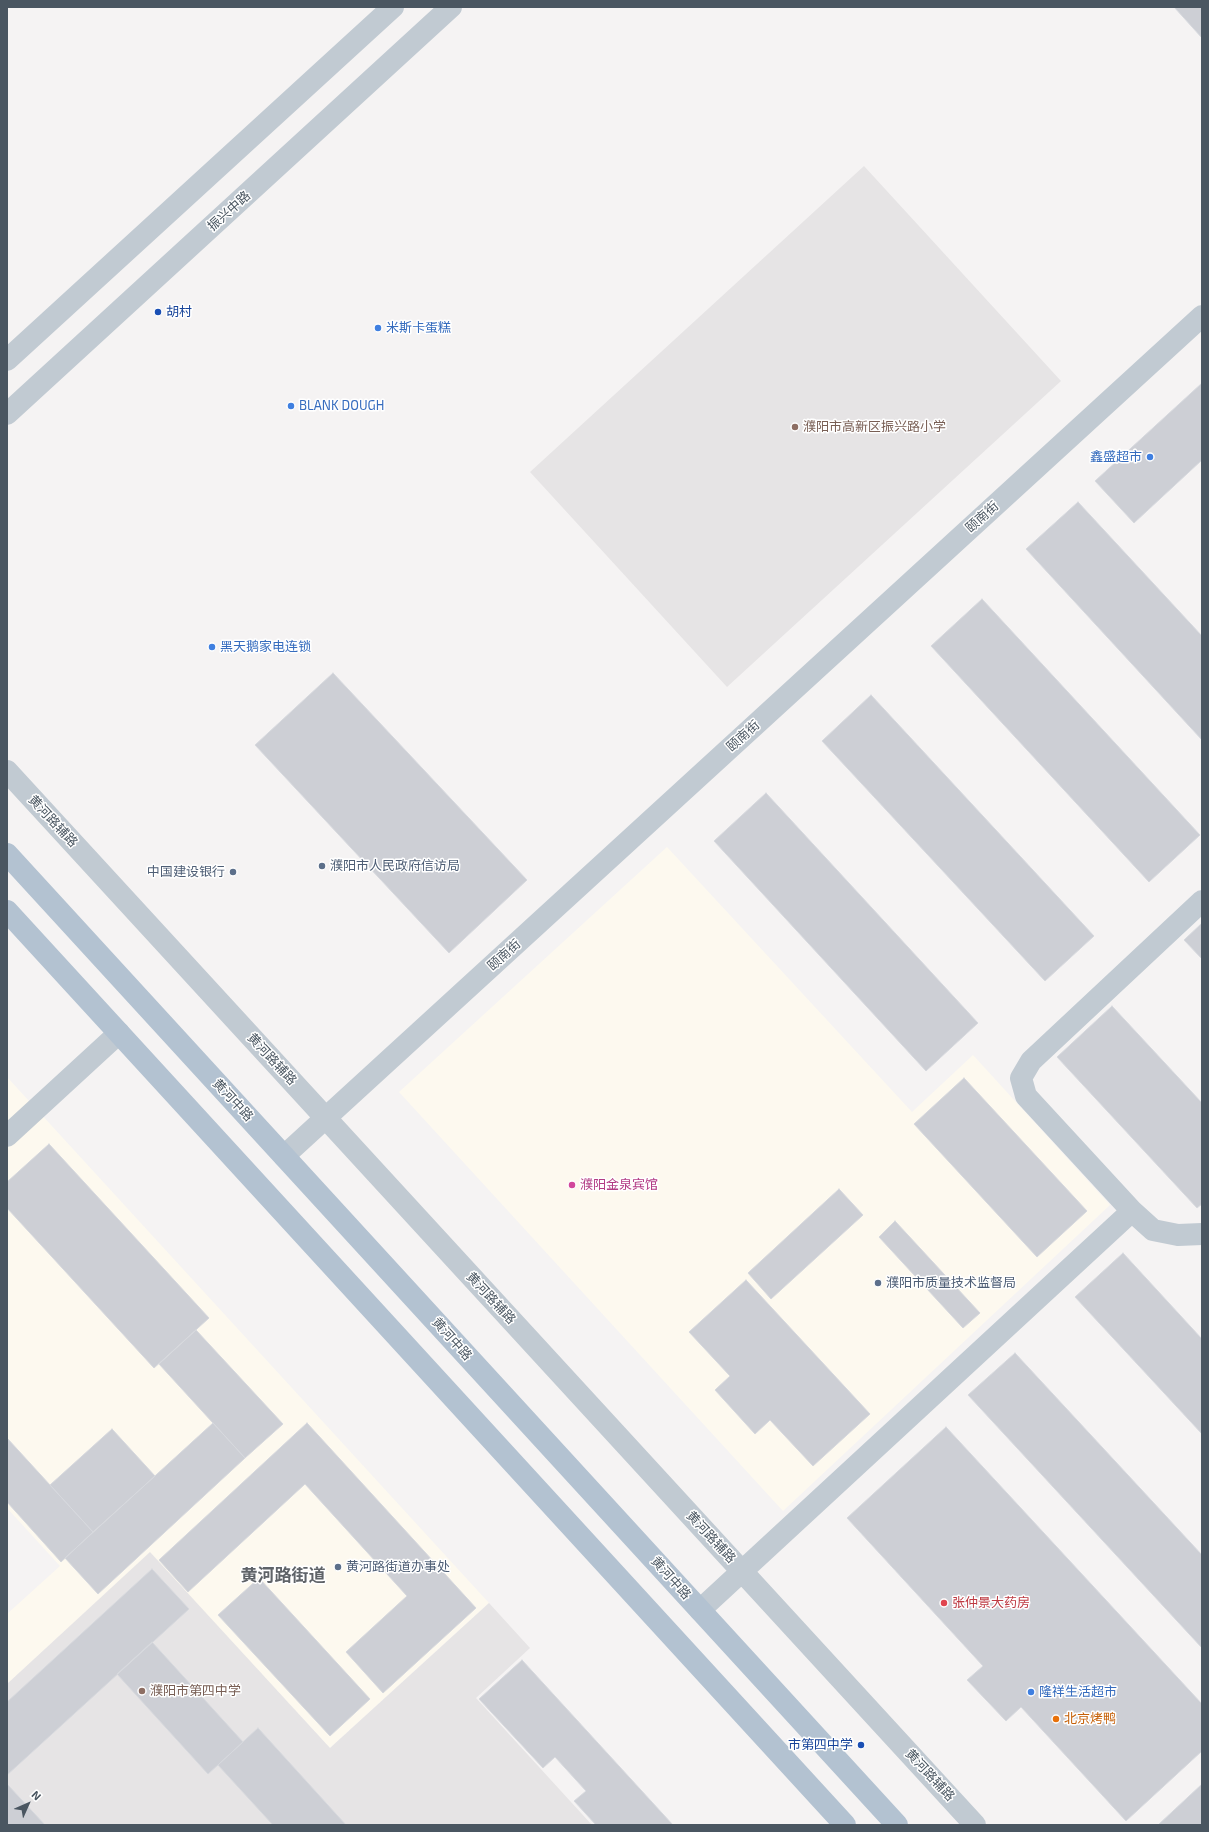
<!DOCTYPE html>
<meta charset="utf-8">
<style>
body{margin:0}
#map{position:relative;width:1209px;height:1832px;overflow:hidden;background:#f5f3f3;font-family:"Exo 2",sans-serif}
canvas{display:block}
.frame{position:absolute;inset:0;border:8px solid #4a5661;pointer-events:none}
.north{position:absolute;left:8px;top:1784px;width:40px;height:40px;-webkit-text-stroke:3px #fff;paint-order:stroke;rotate:45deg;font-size:11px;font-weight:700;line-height:16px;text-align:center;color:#4a5661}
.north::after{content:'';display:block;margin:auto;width:14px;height:18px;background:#4a5661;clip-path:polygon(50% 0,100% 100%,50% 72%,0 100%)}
</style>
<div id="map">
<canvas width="1209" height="1832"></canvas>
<div class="frame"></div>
<div class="north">N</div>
</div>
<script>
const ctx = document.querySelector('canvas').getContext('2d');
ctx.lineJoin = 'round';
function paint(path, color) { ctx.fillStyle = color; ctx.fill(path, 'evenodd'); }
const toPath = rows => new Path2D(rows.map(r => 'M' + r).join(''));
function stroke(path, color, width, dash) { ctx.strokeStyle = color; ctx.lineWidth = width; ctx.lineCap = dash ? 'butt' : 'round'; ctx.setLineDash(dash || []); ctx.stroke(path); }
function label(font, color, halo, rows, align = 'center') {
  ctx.font = font + ' "Exo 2","Noto Sans SC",sans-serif'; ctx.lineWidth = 3; ctx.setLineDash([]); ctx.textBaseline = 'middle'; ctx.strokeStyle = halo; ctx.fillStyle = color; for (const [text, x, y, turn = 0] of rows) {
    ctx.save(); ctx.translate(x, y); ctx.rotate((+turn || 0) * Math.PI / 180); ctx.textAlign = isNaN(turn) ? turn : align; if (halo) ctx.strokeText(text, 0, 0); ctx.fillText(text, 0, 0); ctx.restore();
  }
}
const commercial = toPath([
 [667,847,912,1112,973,1055,1110,1205,783,1511,399,1092],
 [7,1077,489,1603,330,1748,150,1553,7,1684,7,1614,60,1566,7,1508]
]);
const education = toPath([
 [864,166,1061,381,727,687,530,472],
 [150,1552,330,1748,489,1603,530,1648,476,1698,592,1825,7,1825,7,1684]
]);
const building = toPath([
 [1174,7,1202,7,1202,38,1174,7],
 [1202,383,1202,460,1134,523,1095,481,1202,383],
 [1078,502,1202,636,1202,740,1026,549,1078,502],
 [982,599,1200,835,1149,882,931,646,982,599],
 [333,673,527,880,449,953,255,745,333,673],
 [871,695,1094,936,1045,981,822,741,871,695],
 [766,793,978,1023,926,1071,714,841,766,793],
 [1202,923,1202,959,1184,940,1202,923],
 [1112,1006,1202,1103,1202,1204,1197,1208,1057,1057,1112,1006],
 [964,1078,1087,1211,1037,1257,914,1124,964,1078],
 [49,1144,209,1318,154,1368,7,1208,7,1182,49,1144],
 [839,1189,863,1215,771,1299,748,1273,839,1189],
 [895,1221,980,1313,963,1328,879,1237,895,1221],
 [1123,1253,1202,1339,1202,1434,1075,1297,1123,1253],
 [746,1280,870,1414,813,1466,770,1420,755,1434,715,1390,730,1376,689,1332,746,1280],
 [196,1330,283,1424,245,1458,159,1364,196,1330],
 [1015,1353,1202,1555,1202,1648,968,1395,1015,1353],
 [213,1423,245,1458,98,1594,65,1558,213,1423],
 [307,1423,476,1608,383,1693,346,1652,407,1596,305,1484,188,1592,159,1560,307,1423],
 [946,1427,1202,1704,1202,1751,1126,1821,1021,1707,1006,1721,967,1680,983,1666,847,1518,946,1427],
 [112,1429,155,1476,93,1532,50,1485,112,1429],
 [7,1438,93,1532,61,1562,7,1502,7,1438],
 [152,1569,189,1609,7,1775,7,1702,152,1569],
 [259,1578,370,1699,330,1736,218,1615,259,1578],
 [152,1642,243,1742,208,1774,117,1674,152,1642],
 [522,1660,673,1825,596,1825,574,1801,586,1791,555,1757,543,1768,479,1699,522,1660],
 [258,1728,346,1825,273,1825,218,1765,258,1728],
 [7,1784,45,1825,7,1825,7,1784],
 [1202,1784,1202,1825,1158,1825,1202,1784]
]);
const minor = toPath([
 [7,360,393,7],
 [7,414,451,7],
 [7,771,975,1825],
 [1202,901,1031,1061,1021,1078,1026,1096,1132,1211,1153,1230,1178,1235,1202,1234],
 [7,1136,119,1033],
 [284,1156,1202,316],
 [700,1610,1132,1211]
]);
const major = toPath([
 [7,854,897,1825],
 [7,911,845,1825]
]);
const markers = [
 [158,312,4,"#1a4fb4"],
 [378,328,4,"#3f7fe0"],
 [291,406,4,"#3f7fe0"],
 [795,427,4,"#8d6e63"],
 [1150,457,4,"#3f7fe0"],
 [212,647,4,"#3f7fe0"],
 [322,866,4,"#5c6f8a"],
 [233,872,4,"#5c6f8a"],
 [572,1185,4,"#d1479c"],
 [878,1283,4,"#5c6f8a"],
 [338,1567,4,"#5c6f8a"],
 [944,1603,4,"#e0444e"],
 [142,1691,4,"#8d6e63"],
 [1031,1692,4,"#3f7fe0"],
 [1056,1719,4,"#e8710a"],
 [861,1745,4,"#1a4fb4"]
];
const streetNames = [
 ["振兴中路",229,211,-42],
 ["颐南街",982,517,-42],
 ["颐南街",743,736,-42],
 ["黄河路辅路",53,821,47],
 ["颐南街",504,955,-42],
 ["黄河路辅路",272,1059,47],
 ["黄河中路",233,1100,47],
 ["黄河路辅路",491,1298,47],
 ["黄河中路",452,1339,48],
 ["黄河路辅路",711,1537,47],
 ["黄河中路",671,1578,48],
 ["黄河路辅路",930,1775,47]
];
const transitNames = [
 ["胡村",166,312],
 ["市第四中学",853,1745,"right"]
];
const shopNames = [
 ["米斯卡蛋糕",386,328],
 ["BLANK DOUGH",299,406],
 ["鑫盛超市",1142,457,"right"],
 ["黑天鹅家电连锁",220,647],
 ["隆祥生活超市",1039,1692]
];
const educationNames = [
 ["濮阳市高新区振兴路小学",803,427],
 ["濮阳市第四中学",150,1691]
];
const serviceNames = [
 ["濮阳市人民政府信访局",330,866],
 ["中国建设银行",225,872,"right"],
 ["濮阳市质量技术监督局",886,1283],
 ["黄河路街道办事处",346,1567]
];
const hotelNames = [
 ["濮阳金泉宾馆",580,1185]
];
const healthNames = [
 ["张仲景大药房",952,1603]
];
const foodNames = [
 ["北京烤鸭",1064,1719]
];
const districtNames = [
 ["黄河路街道",283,1575]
];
paint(commercial, '#fdf9ef');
paint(education, '#e6e4e5');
paint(building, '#cdcfd5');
stroke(building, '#d7d9de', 1);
stroke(minor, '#c1cad2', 22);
stroke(major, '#b3c2d1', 22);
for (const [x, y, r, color] of markers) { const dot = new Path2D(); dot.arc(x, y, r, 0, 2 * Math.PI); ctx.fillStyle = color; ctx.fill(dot); stroke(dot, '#fff', 1.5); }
label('13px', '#4a5661', '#fff', streetNames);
label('13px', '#164399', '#fff', transitNames, 'left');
label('13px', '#366cbe', '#fff', shopNames, 'left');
label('13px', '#785e54', '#fff', educationNames, 'left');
label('13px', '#4e5e75', '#fff', serviceNames, 'left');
label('13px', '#b23c85', '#fff', hotelNames, 'left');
label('13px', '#be3a42', '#fff', healthNames, 'left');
label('13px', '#c56008', '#fff', foodNames, 'left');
label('bold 17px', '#5f6368', '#fff', districtNames);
</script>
